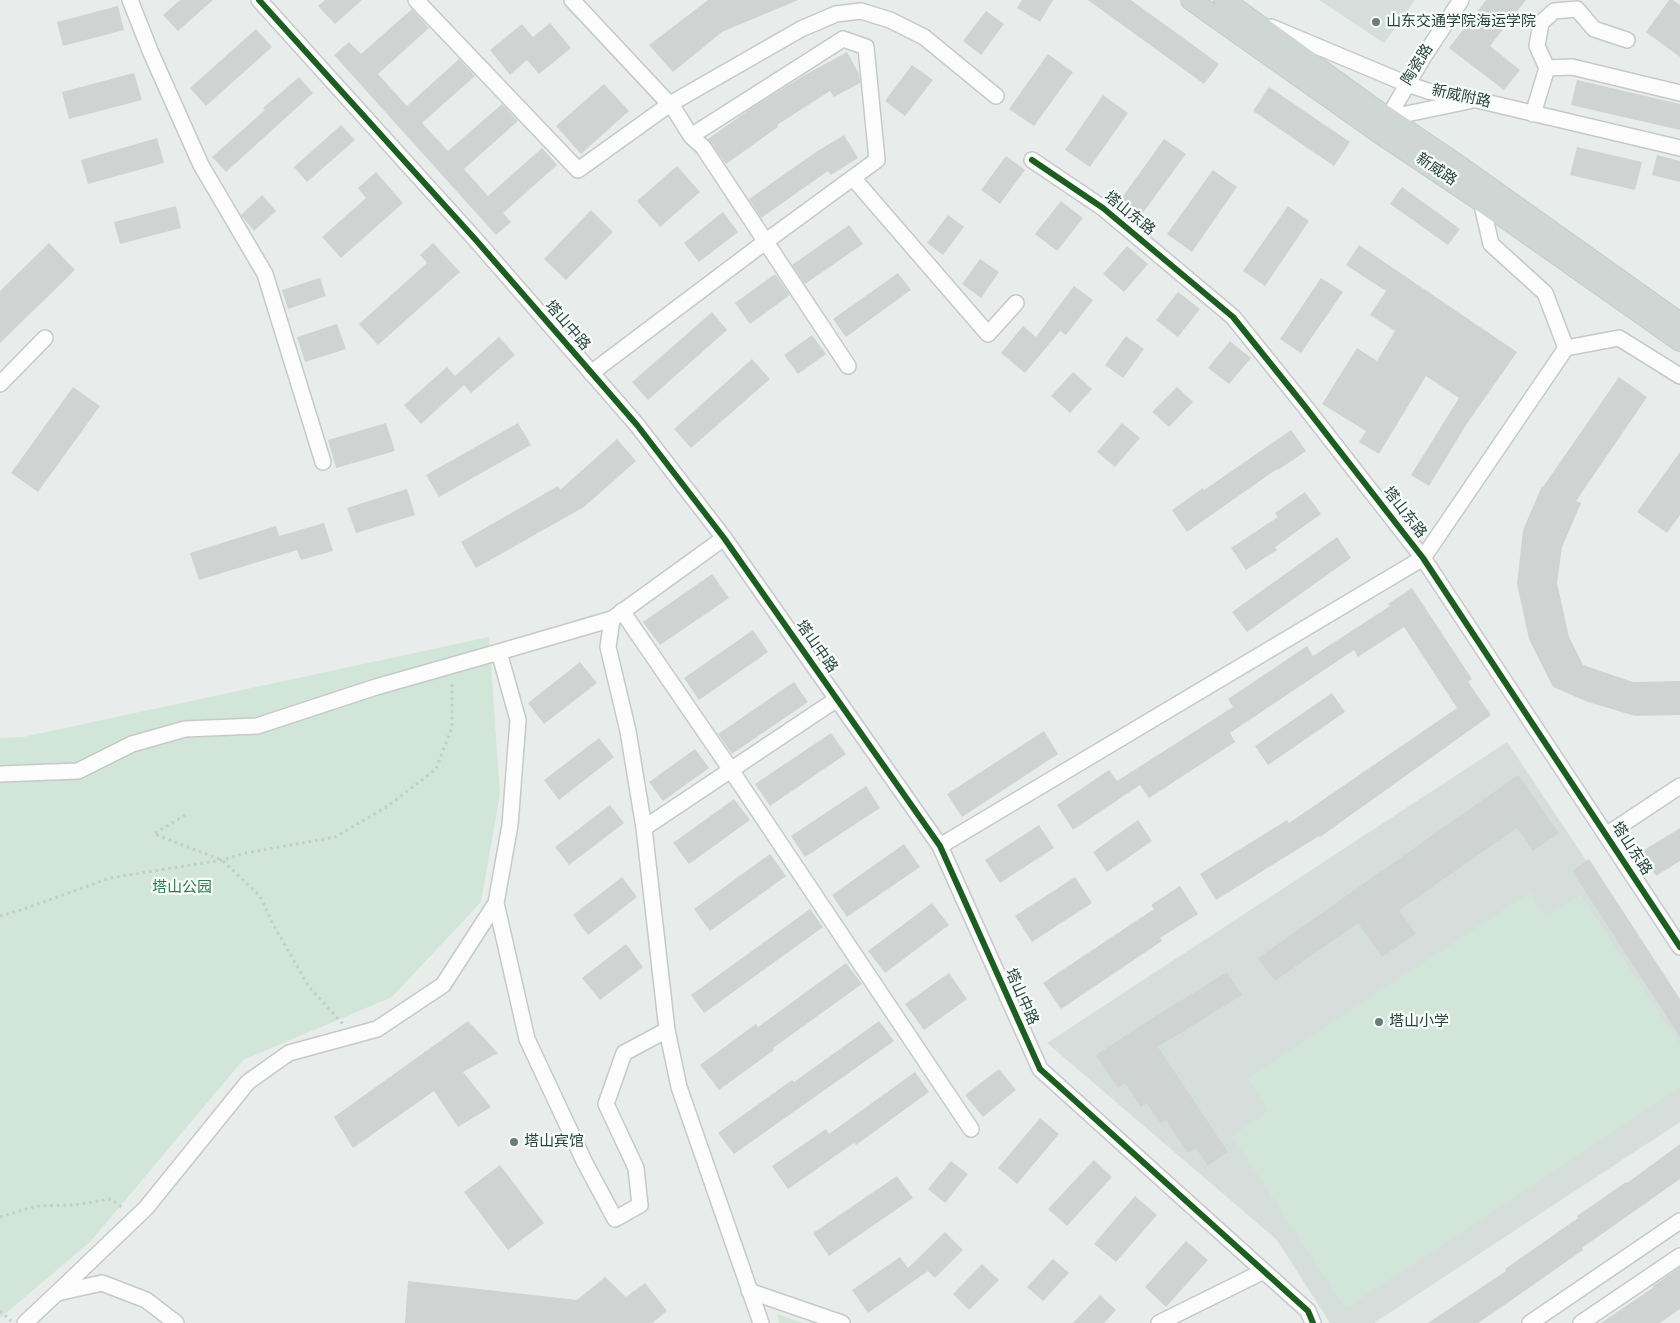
<!DOCTYPE html>
<meta charset="utf-8">
<style>
body{margin:0}
canvas{display:block;background:#e8edeb}
</style>
<canvas width="1680" height="1323"></canvas>
<script>
const ctx = document.querySelector('canvas').getContext('2d');
ctx.lineJoin = 'round';
function paint(path, color) { ctx.fillStyle = color; ctx.fill(path, 'evenodd'); }
const toPath = rows => new Path2D(rows.map(r => 'M' + r).join(''));
function stroke(path, color, width, dash) { ctx.strokeStyle = color; ctx.lineWidth = width; ctx.lineCap = dash ? 'butt' : 'round'; ctx.setLineDash(dash || []); ctx.stroke(path); }
function label(font, color, halo, rows, align = 'center') {
  ctx.font = font + ' "Nunito Sans","Noto Sans SC",sans-serif'; ctx.lineWidth = 4.5; ctx.setLineDash([]); ctx.textBaseline = 'middle'; ctx.strokeStyle = halo; ctx.fillStyle = color; for (const [text, x, y, turn = 0] of rows) {
    ctx.save(); ctx.translate(x, y); ctx.rotate((+turn || 0) * Math.PI / 180); ctx.textAlign = isNaN(turn) ? turn : align; if (halo) ctx.strokeText(text, 0, 0); ctx.fillText(text, 0, 0); ctx.restore();
  }
}
const built = toPath([
 [1319,0,1415,0,1384,43],
 [1507,742,1680,1001,1680,1122,1374,1323,1330,1323,1277,1240,1047,1043]
]);
const green = toPath([
 [489,637,500,794,481,902,392,997,243,1060,90,1242,0,1318,0,738,23,737],
 [1529,893,1546,918,1581,895,1680,1044,1680,1087,1346,1308,1232,1136,1269,1111,1248,1079],
 [777,1314,803,1323,779,1323]
]);
const building = toPath([
 [180,0,213,0,178,31,163,15],
 [325,0,362,0,335,24,318,6],
 [708,0,798,0,722,32,673,72,649,45],
 [1022,0,1053,0,1040,22,1017,8],
 [1088,0,1131,0,1219,64,1204,84],
 [1486,0,1526,0,1490,46,1520,70,1504,90,1449,48],
 [1669,0,1673,0,1680,5,1680,57,1646,32],
 [118,6,124,30,63,46,57,22],
 [412,9,429,28,378,74,407,106,459,59,475,76,422,123,448,151,502,104,518,121,464,169,488,196,542,148,557,165,503,213,511,222,496,235,334,55,349,42,361,54],
 [986,11,1004,24,981,55,963,41],
 [550,23,571,48,539,74,527,60,510,75,490,50,522,24,533,37],
 [256,29,272,47,206,106,190,88],
 [847,52,859,74,860,83,834,97,830,91,777,125,778,127,726,164,708,139,753,107,803,76],
 [1048,54,1073,72,1034,126,1009,109],
 [912,65,933,80,905,116,885,101],
 [134,73,142,100,69,119,62,92],
 [299,77,313,93,226,172,212,157,265,110,263,108],
 [1577,80,1680,104,1680,130,1571,105],
 [604,84,629,111,581,154,556,126],
 [1269,87,1350,142,1334,166,1253,111],
 [1103,95,1128,113,1090,167,1065,150],
 [341,125,355,140,307,182,294,167],
 [844,135,858,158,831,175,828,171,761,218,749,199,816,152],
 [157,138,164,163,88,184,81,160],
 [1164,139,1186,154,1142,214,1121,199],
 [1577,147,1642,162,1635,190,1570,175],
 [1657,155,1680,161,1680,182,1652,175],
 [1006,156,1025,170,1000,204,981,190],
 [677,166,700,192,660,227,637,201],
 [1213,170,1237,187,1192,252,1167,234],
 [376,172,403,203,341,258,322,237,366,198,358,188],
 [1402,187,1460,229,1448,245,1390,204],
 [262,195,276,211,254,231,241,215],
 [1061,201,1083,218,1057,251,1035,234],
 [176,206,181,228,120,244,114,222],
 [1288,206,1309,221,1265,286,1243,271],
 [591,210,613,232,566,280,544,259],
 [723,212,738,232,699,262,684,243],
 [948,215,964,227,943,255,927,243],
 [849,225,863,244,805,284,792,265],
 [49,243,75,270,0,343,0,291],
 [433,243,460,272,378,345,359,324,427,263,420,255],
 [1359,245,1517,352,1466,425,1429,486,1411,475,1459,398,1426,376,1379,454,1359,442,1366,431,1322,404,1357,348,1377,361,1395,331,1370,315,1386,291,1346,265],
 [1127,246,1148,264,1124,292,1103,274],
 [980,259,999,272,981,298,962,284],
 [898,273,911,290,846,337,833,319],
 [775,274,790,295,750,324,735,303],
 [320,278,326,296,288,309,282,290],
 [1321,278,1343,292,1301,353,1280,339],
 [1074,286,1093,300,1066,335,1060,331,1025,373,1001,353,1023,326,1036,337],
 [1178,292,1200,309,1178,337,1156,320],
 [712,312,727,330,648,400,632,382],
 [337,324,346,349,305,362,297,337],
 [812,335,826,354,798,374,784,355],
 [1126,336,1144,349,1123,378,1105,365],
 [499,337,515,355,471,393,464,385,421,424,404,405,447,367,455,376],
 [1230,341,1251,358,1229,384,1208,368],
 [752,359,770,379,691,448,674,429],
 [1073,372,1092,389,1070,413,1051,396],
 [1619,377,1647,397,1576,501,1581,503,1562,547,1557,583,1569,637,1583,665,1633,682,1680,681,1680,715,1635,716,1588,702,1553,687,1529,639,1517,584,1523,530,1542,486,1543,487],
 [73,387,100,406,38,492,11,473],
 [1177,387,1193,402,1169,427,1152,412],
 [386,423,395,451,336,468,328,440],
 [518,423,531,445,439,497,426,475],
 [1122,423,1140,438,1115,467,1097,452],
 [1291,430,1306,451,1278,470,1277,469,1187,532,1172,510,1203,488,1204,490],
 [617,439,636,461,584,507,476,568,461,542,558,486,560,490],
 [1680,452,1680,515,1667,533,1637,512],
 [407,489,415,515,356,533,347,508],
 [1305,492,1321,514,1275,547,1277,550,1246,570,1231,548,1278,517,1275,513],
 [324,523,333,551,301,560,297,550,199,580,190,553,276,526,279,536],
 [1337,537,1351,558,1247,632,1232,612],
 [712,574,729,598,660,645,643,622],
 [1412,588,1472,679,1468,682,1491,715,1320,837,1319,836,1216,900,1200,874,1287,820,1289,823,1457,708,1404,627,1358,657,1354,650,1230,733,1235,742,1149,798,1140,785,1073,830,1057,805,1109,770,1117,781,1233,707,1228,699,1307,646,1313,656,1390,606,1388,604],
 [753,630,768,652,699,700,684,678],
 [580,662,597,683,544,724,528,703],
 [794,682,808,702,732,754,718,734],
 [1332,693,1345,712,1268,765,1255,746],
 [1044,731,1058,754,962,817,947,794],
 [831,733,846,754,770,806,755,784],
 [599,738,614,757,559,800,544,780],
 [695,749,709,768,663,801,649,782],
 [1518,775,1559,833,1533,851,1517,828,1399,910,1416,934,1382,957,1358,923,1275,981,1258,958],
 [866,786,880,808,805,857,791,836],
 [734,799,750,820,689,864,673,843],
 [610,805,624,823,569,865,555,847],
 [1138,820,1152,841,1107,872,1093,852],
 [1039,825,1054,848,1000,883,985,860],
 [1680,828,1680,861,1656,876,1641,852],
 [904,844,920,867,847,917,832,895],
 [770,854,786,876,710,931,694,909],
 [1589,859,1680,999,1680,1037,1572,871],
 [622,877,637,897,588,935,573,915],
 [1075,877,1092,903,1032,942,1015,916],
 [1180,886,1198,914,1160,938,1162,941,1061,1009,1043,983,1154,909,1151,905],
 [932,903,949,925,885,973,868,951],
 [810,909,823,927,704,1013,691,995],
 [626,944,643,967,600,1000,582,978],
 [846,963,862,984,773,1048,774,1050,719,1090,700,1065,756,1024,758,1027],
 [1227,972,1242,995,1158,1047,1228,1152,1208,1166,1196,1148,1188,1153,1166,1120,1160,1123,1147,1103,1141,1107,1125,1083,1118,1088,1096,1055,1143,1024],
 [949,973,967,999,924,1030,905,1004],
 [468,1021,498,1053,463,1072,491,1107,458,1127,434,1091,353,1148,334,1117],
 [879,1021,894,1041,734,1154,718,1133,792,1080,794,1082],
 [999,1069,1016,1090,983,1117,965,1095],
 [915,1072,929,1092,856,1145,854,1143,788,1189,772,1166,826,1129,829,1134],
 [1040,1118,1059,1134,1017,1184,998,1168],
 [1680,1144,1680,1179,1582,1248,1583,1250,1506,1304,1478,1323,1428,1323,1506,1271,1505,1269,1578,1218,1577,1216,1626,1182,1627,1183],
 [1094,1160,1112,1177,1067,1226,1048,1209],
 [951,1161,968,1174,945,1203,928,1189],
 [500,1165,544,1223,508,1250,464,1192],
 [897,1176,913,1198,829,1256,813,1233],
 [1135,1196,1157,1215,1116,1262,1094,1244],
 [945,1232,963,1250,935,1278,928,1271,868,1313,852,1290,900,1257,908,1268],
 [1186,1241,1208,1260,1166,1307,1145,1287],
 [1053,1259,1069,1273,1043,1301,1027,1287],
 [982,1264,999,1280,969,1310,953,1294],
 [1680,1267,1680,1309,1660,1323,1601,1323,1654,1287,1653,1286],
 [605,1277,626,1297,645,1283,667,1311,652,1323,405,1323,408,1281,577,1300],
 [1100,1295,1116,1310,1104,1323,1073,1323]
]);
const path = toPath([
 [185,815,154,834,222,860,260,896,274,926,309,987,343,1024],
 [0,916,21,910,110,878,222,860,246,853,335,837,388,806,436,769,452,727,452,681],
 [0,1217,36,1206,74,1205,111,1199,124,1209],
 [0,1311,11,1321]
]);
const minor = toPath([
 [130,0,151,53,201,165,265,274,323,462],
 [259,0,475,239,637,425,724,538,940,846,1040,1069,1308,1311,1313,1323],
 [416,0,578,170,670,104,801,29,836,14,861,11,890,20,924,37,996,96],
 [572,0,674,109,691,136,703,147,848,366],
 [1271,27,1407,84,1428,91,1477,100,1680,148],
 [1547,68,1572,67,1680,93],
 [1533,114,1547,68,1537,46,1541,23,1554,11,1577,9,1594,29,1627,40],
 [1387,118,1469,101],
 [1383,126,1424,56,1461,0],
 [1032,160,1103,208,1233,317,1303,404,1423,558,1680,947],
 [853,178,988,334,1016,303],
 [1481,201,1491,244,1545,293,1566,348],
 [591,373,765,242,877,160,866,47,843,39,691,136],
 [0,384,45,338],
 [724,538,612,619,608,647,628,731,644,828,667,1030,679,1087,761,1323],
 [622,611,731,770,971,1129],
 [0,774,78,771,132,744,185,729,257,726,376,687,499,652],
 [644,828,837,699],
 [1606,835,1680,786],
 [940,846,1423,558,1566,348,1619,338,1680,376],
 [496,903,527,1039,585,1163,615,1219,640,1205,636,1168,606,1104,624,1053,667,1030],
 [749,1291,842,1323],
 [57,1293,146,1208,248,1082,289,1053,377,1029,443,985,496,903,510,825,518,720,499,652,612,619],
 [25,1323,57,1293,102,1283,146,1300,176,1323],
 [1159,1323,1264,1271],
 [1530,1323,1680,1221],
 [1581,1323,1680,1256]
]);
const major = toPath([
 [1191,0,1378,132,1481,201,1680,341],
 [1224,0,1369,105,1455,163,1680,323]
]);
const cycleway = toPath([
 [259,0,475,239,637,425,724,538,940,846,1040,1069,1308,1311,1313,1323],
 [1032,160,1103,208,1233,317,1303,404,1423,558,1680,947]
]);
const markers = [
 [1376,22,5,"#697e78"],
 [1379,1022,5,"#697e78"],
 [514,1142,5,"#697e78"]
];
const poiNames = [
 ["山东交通学院海运学院",1386,22],
 ["塔山小学",1389,1022],
 ["塔山宾馆",524,1142]
];
const streetNames = [
 ["陶瓷路",1418,65,-58],
 ["新威附路",1461,97,12],
 ["新威路",1436,170,34],
 ["塔山东路",1129,214,39],
 ["塔山中路",567,326,49],
 ["塔山东路",1404,513,52],
 ["塔山中路",816,647,55],
 ["塔山东路",1631,849,57],
 ["塔山中路",1021,997,66]
];
const parkNames = [
 ["塔山公园",182,888]
];
paint(built, '#d6dedb');
paint(green, '#d1e6d8');
paint(building, '#cfd4d2');
stroke(minor, '#c5cac8', 18);
stroke(major, '#c3ccc9', 22);
stroke(path, '#c3ccca', 3, [2.5, 4]);
stroke(minor, '#fcfcfc', 15);
stroke(major, '#cfd7d5', 20);
stroke(cycleway, '#1b5e20', 6);
for (const [x, y, r, color] of markers) { const dot = new Path2D(); dot.arc(x, y, r, 0, 2 * Math.PI); ctx.fillStyle = color; ctx.fill(dot); stroke(dot, '#f7fbf9', 2); }
label('15px', '#24423a', '#f7fbf9', poiNames, 'left');
label('15px', '#24423a', '#f7fbf9', streetNames);
label('15px', '#2d7a4b', '#f7fbf9', parkNames);
</script>
